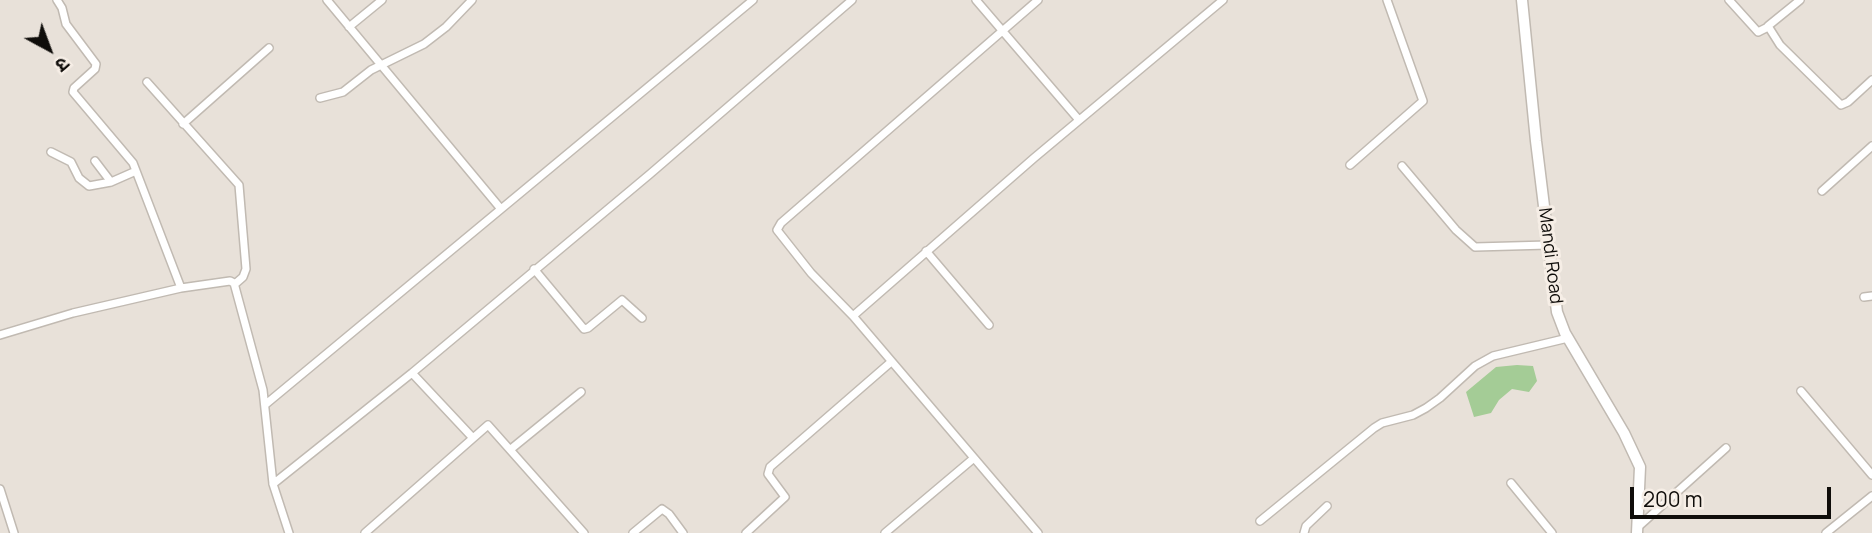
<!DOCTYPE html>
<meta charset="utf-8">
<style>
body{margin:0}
#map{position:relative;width:1872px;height:533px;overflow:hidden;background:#e8e1d9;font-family:Manrope,"Noto Sans Devanagari",sans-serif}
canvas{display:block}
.north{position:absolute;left:14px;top:14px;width:70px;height:70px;-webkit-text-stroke:5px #f6eee6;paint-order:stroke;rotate:139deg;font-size:19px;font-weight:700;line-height:28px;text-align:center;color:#0f0d0a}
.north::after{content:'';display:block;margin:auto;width:24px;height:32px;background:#0f0d0a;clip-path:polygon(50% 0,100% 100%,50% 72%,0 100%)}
.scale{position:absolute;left:1630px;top:487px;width:201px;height:32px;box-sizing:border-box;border:4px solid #0f0d0a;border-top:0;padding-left:9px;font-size:21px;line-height:24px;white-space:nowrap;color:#0f0d0a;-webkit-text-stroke:5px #f6eee6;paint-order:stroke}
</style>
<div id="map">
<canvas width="1872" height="533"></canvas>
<div class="north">उ</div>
<div class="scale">200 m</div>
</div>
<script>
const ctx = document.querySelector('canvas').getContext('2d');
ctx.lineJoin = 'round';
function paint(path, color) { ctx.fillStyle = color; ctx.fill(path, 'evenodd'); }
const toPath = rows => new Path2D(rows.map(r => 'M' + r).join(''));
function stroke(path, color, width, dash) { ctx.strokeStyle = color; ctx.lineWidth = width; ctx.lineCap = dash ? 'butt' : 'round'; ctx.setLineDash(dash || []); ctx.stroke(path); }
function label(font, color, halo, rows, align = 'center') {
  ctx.font = font + ' Manrope,sans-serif'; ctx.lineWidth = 6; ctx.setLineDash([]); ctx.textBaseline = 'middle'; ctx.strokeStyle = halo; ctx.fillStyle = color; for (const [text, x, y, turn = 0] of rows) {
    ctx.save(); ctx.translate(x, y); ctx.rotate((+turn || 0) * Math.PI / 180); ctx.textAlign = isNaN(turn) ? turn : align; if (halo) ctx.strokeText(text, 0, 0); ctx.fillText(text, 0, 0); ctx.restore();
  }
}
const water = toPath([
 [1517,365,1533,366,1537,381,1529,392,1512,389,1499,400,1491,413,1474,417,1466,392,1496,367]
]);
const street = toPath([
 [57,0,62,8,66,24,96,64,95,69,74,88,73,92,133,163,181,288],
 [327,0,501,209],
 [976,0,1079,120],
 [1038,0,781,223,777,230,811,273,853,316,1038,533],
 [1729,0,1758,32,1768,27],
 [1800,0,1768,26,1780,45,1841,105,1848,102,1872,80],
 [349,27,382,0],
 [147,82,239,185,246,269,243,277,235,284],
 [320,98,343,92,371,70,424,44,446,27,472,0],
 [183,124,269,48],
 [51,152,71,162,79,178,89,186,111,182,136,171],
 [95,161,111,182],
 [1350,165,1423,101,1387,0],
 [1402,166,1456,230,1475,247,1548,245],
 [1822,191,1872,146],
 [926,251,989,325],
 [534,269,584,329,588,328,622,300,642,318],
 [1864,297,1872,296],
 [853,316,1034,158,1223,0],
 [0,335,73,313,181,288,230,281,234,283,263,390,273,484,289,533],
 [412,373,472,437],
 [1801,391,1872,475],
 [266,404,753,0],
 [511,449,581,392],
 [1511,483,1552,533],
 [273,484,412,373,650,174,852,0],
 [0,489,14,533],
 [1260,521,1374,428,1382,423,1413,415,1426,408,1440,398,1475,366,1493,356,1568,338],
 [1638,527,1726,448],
 [365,533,488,425,584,533],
 [633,533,662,509,669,514,683,533],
 [746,533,785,497,768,474,770,467,891,362],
 [885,533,974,458],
 [1304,533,1306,526,1327,506],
 [1826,533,1872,496]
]);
const secondary = toPath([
 [1522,0,1536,141,1557,312,1565,333,1624,433,1640,467,1637,533]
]);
const streetNames = [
 ["Mandi Road",1550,256,83]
];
paint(water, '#a4cc96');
stroke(street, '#c1bab2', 10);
stroke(secondary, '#c1bab2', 13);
stroke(street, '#fff', 7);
stroke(secondary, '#fff', 10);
label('18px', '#0f0d0a', '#f6eee6', streetNames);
</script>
